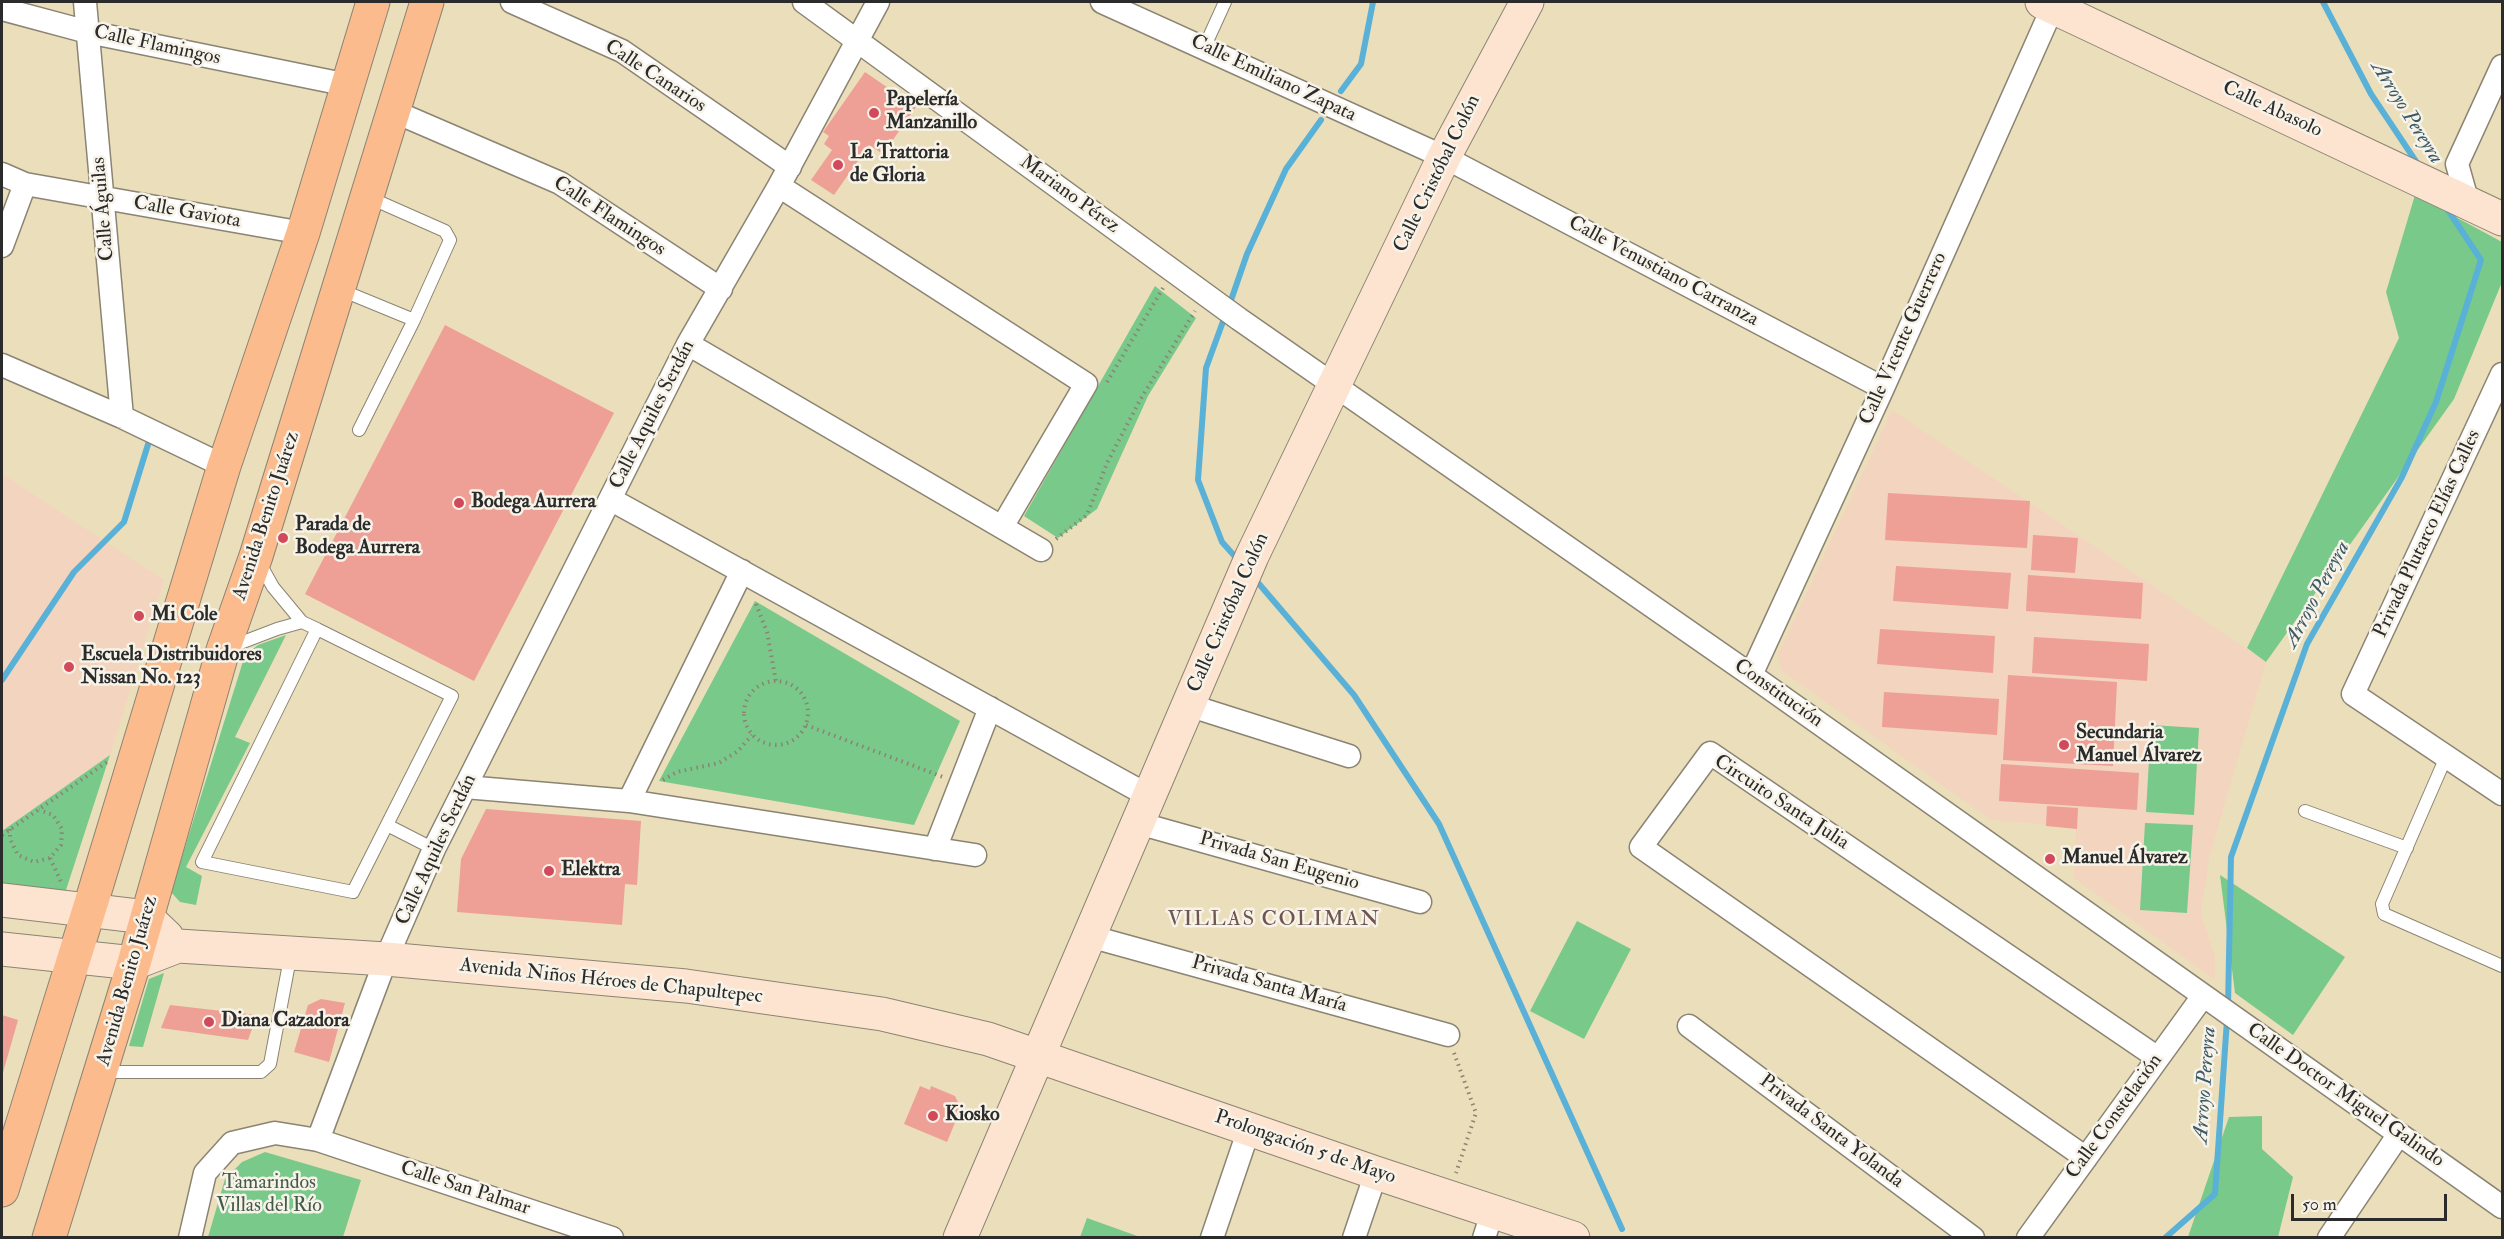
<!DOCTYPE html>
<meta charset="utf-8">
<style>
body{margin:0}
#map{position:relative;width:2504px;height:1239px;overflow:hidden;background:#ebdebb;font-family:"IM FELL Double Pica",serif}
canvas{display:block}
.frame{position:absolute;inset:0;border:3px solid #2b2b2b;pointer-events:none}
.scale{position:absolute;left:2291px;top:1194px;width:156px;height:27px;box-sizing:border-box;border:3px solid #2b2b2b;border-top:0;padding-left:8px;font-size:18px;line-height:21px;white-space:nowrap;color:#2b2b2b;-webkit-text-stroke:4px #f7f3e8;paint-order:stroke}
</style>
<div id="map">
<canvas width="2504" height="1239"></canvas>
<div class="frame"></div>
<div class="scale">50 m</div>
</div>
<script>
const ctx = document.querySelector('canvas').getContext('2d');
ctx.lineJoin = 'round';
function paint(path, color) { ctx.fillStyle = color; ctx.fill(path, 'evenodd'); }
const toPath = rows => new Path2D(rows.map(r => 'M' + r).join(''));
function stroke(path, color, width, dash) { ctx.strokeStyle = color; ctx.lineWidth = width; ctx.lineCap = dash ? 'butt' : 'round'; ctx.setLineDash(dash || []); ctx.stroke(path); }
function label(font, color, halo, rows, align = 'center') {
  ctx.font = font + ' "IM FELL Double Pica",serif'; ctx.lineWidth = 5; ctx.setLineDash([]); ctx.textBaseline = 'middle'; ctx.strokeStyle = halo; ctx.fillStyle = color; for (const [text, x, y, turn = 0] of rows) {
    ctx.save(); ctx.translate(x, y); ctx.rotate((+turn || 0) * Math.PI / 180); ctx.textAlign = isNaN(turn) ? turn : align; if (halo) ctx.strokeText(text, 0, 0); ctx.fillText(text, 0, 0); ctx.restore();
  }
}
const built = toPath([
 [1892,410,2266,662,2209,858,2201,914,2215,957,2215,980,2074,878,2076,827,1991,820,1781,670,1778,654],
 [2,474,164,580,110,755,2,831]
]);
const green = toPath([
 [2415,195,2502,242,2502,282,2454,399,2266,662,2247,648,2399,338,2386,292],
 [1155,286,1196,318,1148,396,1097,509,1058,538,1024,516],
 [755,601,960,721,914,825,659,781],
 [286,635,235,737,250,743,186,867,202,876,196,905,180,902,171,892,245,655,258,645],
 [2151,725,2199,728,2194,815,2146,812],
 [110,755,65,893,2,885,2,831],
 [2145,823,2193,825,2187,913,2140,910],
 [2220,875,2345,957,2293,1035,2235,993],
 [1577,921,1631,949,1584,1039,1530,1011],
 [164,973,143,1047,129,1046,149,979],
 [2262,1116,2262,1149,2293,1177,2278,1237,2188,1237,2229,1117],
 [265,1152,361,1180,343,1237,208,1237,225,1179,242,1162],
 [1087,1218,1140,1237,1080,1237]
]);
const stream = toPath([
 [2323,2,2371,94,2419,166],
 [1341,91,1361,64,1373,2],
 [1229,306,1247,254,1286,169,1321,120],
 [1225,316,1206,368,1198,480,1222,542,1239,561],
 [1254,578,1354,695,1439,824,1622,1229],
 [2,680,74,572,124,522,150,438],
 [2228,1007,2231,857,2307,644,2402,477,2436,402,2481,260,2446,207],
 [2165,1238,2215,1194,2227,1020]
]);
const building = toPath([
 [865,72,916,107,883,154,869,145,834,195,811,180,832,150,824,144,829,136,823,132],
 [445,325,614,413,474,681,305,594],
 [1888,493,2030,501,2027,548,1885,540],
 [2033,535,2078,538,2075,573,2031,570],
 [1896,566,2011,573,2008,609,1893,601],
 [2028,575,2143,583,2141,619,2026,611],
 [1880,629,1995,636,1993,673,1877,664],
 [2034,637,2149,644,2147,681,2032,673],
 [2008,675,2117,682,2113,766,2003,760],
 [1884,692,1999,699,1997,735,1882,727],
 [2001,764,2139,773,2137,810,1999,801],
 [2047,806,2078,808,2077,829,2046,826],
 [486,809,641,821,637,885,625,884,622,925,457,912,461,859],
 [321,999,345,1003,329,1062,294,1052,308,1005],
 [170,1005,257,1015,248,1040,161,1028],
 [2,1015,18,1020,2,1076],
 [920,1086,930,1090,931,1086,955,1096,961,1108,947,1142,904,1124]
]);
const path = toPath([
 [1107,382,1163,288],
 [1056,539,1087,515,1107,463,1140,400,1195,311],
 [756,604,767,632,776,682],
 '744 713a32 32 0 1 1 64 0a32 32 0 1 1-64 0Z',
 [806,725,943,777],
 [663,780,677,772,719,763,738,751,752,735],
 [10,829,10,839,18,855,34,862,50,858,61,845,62,829,53,815,39,810],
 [2,835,107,762],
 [50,858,61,882],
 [1454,1053,1476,1113,1456,1173]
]);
const lane = toPath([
 [1204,48,1225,2],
 [341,290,414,320,450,240,445,231,368,197],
 [359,430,414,320],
 [259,562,273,587,302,622,317,629,452,696,353,892,202,862,317,629],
 [230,647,277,629,302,622],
 [2446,757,2382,904,2384,914,2502,966],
 [2305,811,2407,848],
 [387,825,434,849],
 [103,1072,261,1072,270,1064,291,953]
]);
const street = toPath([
 [85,2,122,417],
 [512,2,622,51,790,167],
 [804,2,1239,319,1751,675,2502,1207],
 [1102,2,1444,157,1883,388],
 [2,9,88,32,348,85],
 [393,111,560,183,721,289],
 [2,174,25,184,303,233],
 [779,186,1086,384,1002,527],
 [2468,203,2457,164,2502,66],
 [2,246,25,184],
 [688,344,1041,550],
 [2,365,122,417,224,466],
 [2502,374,2353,694,2502,794],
 [610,499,1149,796],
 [1751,675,1883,388,2055,2],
 [1188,705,1349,756],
 [465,787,629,801,975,855],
 [629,801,742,571],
 [1138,823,1420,902],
 [935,849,990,708],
 [1089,936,1448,1035],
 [1689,1026,1973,1238],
 [318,1140,386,959,434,849,688,344,779,186,878,2],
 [2086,1158,1641,847,1710,753,2158,1058],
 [190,1238,205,1173,232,1143,275,1133,318,1140,612,1238],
 [1212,1238,1249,1129],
 [1354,1238,1376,1173],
 [1484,1238,1493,1210],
 [2028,1238,2203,996],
 [2329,1238,2399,1134]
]);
const secondary = toPath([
 [2042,2,2502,219],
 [2,900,146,917,167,937],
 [2,949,134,963,178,946,386,959,686,986,882,1014,988,1039,1376,1173,1573,1238],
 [960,1238,1252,556,1444,157,1527,2]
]);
const primary = toPath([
 [2,1190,93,897,224,466,303,233,373,2],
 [49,1238,134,963,223,650,256,556,427,2]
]);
const markers = [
 [874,113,6,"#d1495b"],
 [838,165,6,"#d1495b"],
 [459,503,6,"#d1495b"],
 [283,538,6,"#d1495b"],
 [139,616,6,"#d1495b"],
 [69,667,6,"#d1495b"],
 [2064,745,6,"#d1495b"],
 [2050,859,6,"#d1495b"],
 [549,871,6,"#d1495b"],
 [209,1022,6,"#d1495b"],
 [933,1116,6,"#d1495b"]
];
const streetNames = [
 ["Calle Flamingos",157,46,12],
 ["Calle Canarios",655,77,33],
 ["Calle Emiliano Zapata",1273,79,25],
 ["Calle Abasolo",2272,110,25],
 ["Calle Cristóbal Colón",1438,174,-64],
 ["Mariano Pérez",1069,195,36],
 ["Calle Águilas",104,209,-95],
 ["Calle Gaviota",187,213,10],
 ["Calle Flamingos",609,217,33],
 ["Calle Venustiano Carranza",1663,272,28],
 ["Calle Vicente Guerrero",1904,339,-66],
 ["Calle Aquiles Serdán",653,415,-63],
 ["Avenida Benito Juárez",267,516,-72],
 ["Privada Plutarco Elías Calles",2428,534,-65],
 ["Calle Cristóbal Colón",1229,613,-66],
 ["Constitución",1778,694,35],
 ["Circuito Santa Julia",1781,803,33],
 ["Calle Aquiles Serdán",437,850,-65],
 ["Privada San Eugenio",1279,862,16],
 ["Avenida Benito Juárez",128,981,-74],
 ["Avenida Niños Héroes de Chapultepec",611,982,6],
 ["Privada Santa María",1269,985,16],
 ["Calle Doctor Miguel Galindo",2345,1096,35],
 ["Calle Constelación",2115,1117,-54],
 ["Privada Santa Yolanda",1831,1132,37],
 ["Prolongación 5 de Mayo",1305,1148,19],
 ["Calle San Palmar",465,1189,18]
];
const poiNames = [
 ["Papelería",886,101],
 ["Manzanillo",886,124],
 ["La Trattoria",850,154],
 ["de Gloria",850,177],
 ["Bodega Aurrera",471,503],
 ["Parada de",295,526],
 ["Bodega Aurrera",295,549],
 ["Mi Cole",151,616],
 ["Escuela Distribuidores",81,656],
 ["Nissan No. 123",81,679],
 ["Secundaria",2076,734],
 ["Manuel Álvarez",2076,757],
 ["Manuel Álvarez",2062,859],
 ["Elektra",561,871],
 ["Diana Cazadora",221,1022],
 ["Kiosko",945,1116]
];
const parkNames = [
 ["Tamarindos",269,1184],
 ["Villas del Río",269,1207]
];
const waterNames = [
 ["Arroyo Pereyra",2406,113,58],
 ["Arroyo Pereyra",2318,595,-62],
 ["Arroyo Pereyra",2206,1085,-86]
];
const neighbourhoodNames = [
 ["VILLAS COLIMAN",1274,920]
];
paint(built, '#f3d4be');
paint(green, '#78c98a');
stroke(stream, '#5ab1d7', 6);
paint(building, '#ee9f96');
stroke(lane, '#8b8473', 14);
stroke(street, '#8b8473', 25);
stroke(secondary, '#8b8473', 35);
stroke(primary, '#8b8473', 35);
stroke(path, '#8b8473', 4, [1.5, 4.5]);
stroke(lane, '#fff', 12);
stroke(street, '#fff', 22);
stroke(secondary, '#fde4d1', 33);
stroke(primary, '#fbbb8d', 33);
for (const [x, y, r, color] of markers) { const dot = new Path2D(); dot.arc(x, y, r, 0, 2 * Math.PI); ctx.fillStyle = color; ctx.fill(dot); stroke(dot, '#f7f3e8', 2); }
label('20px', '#2b2b2b', '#f7f3e8', streetNames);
label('bold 20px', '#2b2b2b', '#f7f3e8', poiNames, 'left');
label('20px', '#425a48', '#f7f3e8', parkNames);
label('italic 21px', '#3b5a67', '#f7f3e8', waterNames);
ctx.letterSpacing = '1.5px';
label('21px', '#6f5450', '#f7f3e8', neighbourhoodNames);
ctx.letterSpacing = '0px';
</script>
